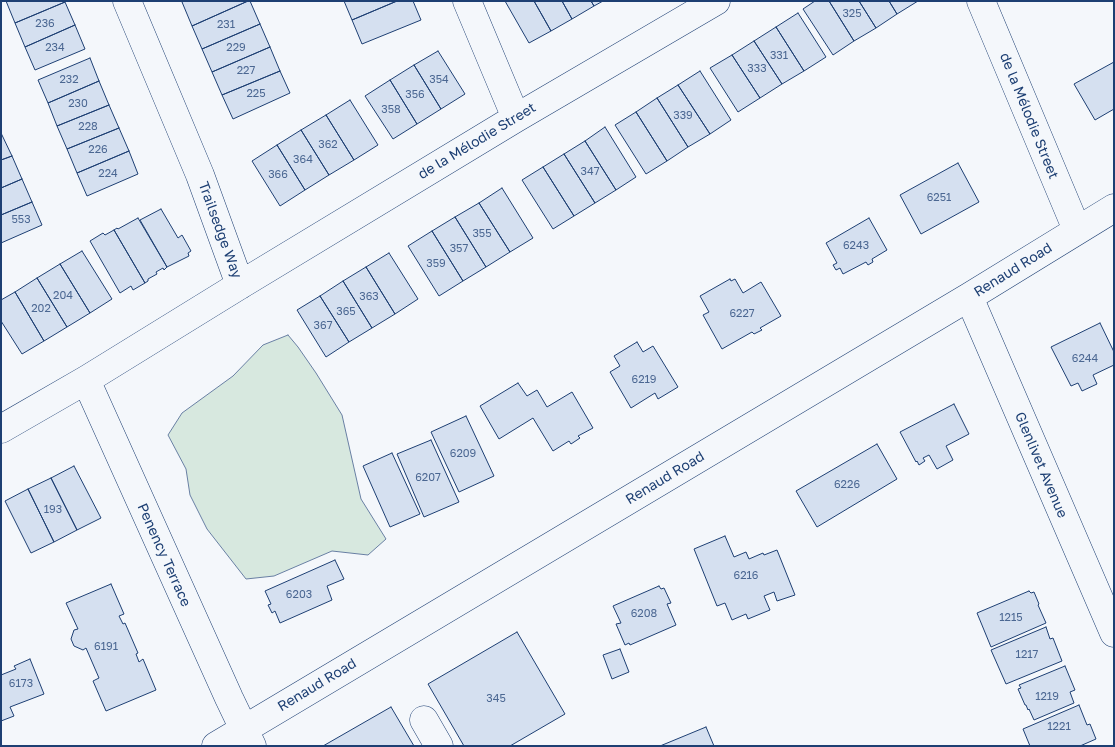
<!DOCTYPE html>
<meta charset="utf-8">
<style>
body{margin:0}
#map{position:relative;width:1115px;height:747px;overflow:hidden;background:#f4f7fb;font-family:"Golos Text",sans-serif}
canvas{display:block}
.frame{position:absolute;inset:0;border:2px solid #1d3f73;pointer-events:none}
</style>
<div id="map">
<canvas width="1115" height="747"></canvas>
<div class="frame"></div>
</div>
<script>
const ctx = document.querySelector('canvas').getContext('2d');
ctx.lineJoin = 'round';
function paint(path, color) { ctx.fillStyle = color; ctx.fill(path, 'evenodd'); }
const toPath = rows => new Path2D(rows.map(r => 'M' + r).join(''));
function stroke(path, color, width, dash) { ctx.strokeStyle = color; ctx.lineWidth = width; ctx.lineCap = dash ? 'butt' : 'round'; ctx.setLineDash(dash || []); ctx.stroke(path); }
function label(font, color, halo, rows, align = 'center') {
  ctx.font = font + ' "Golos Text",sans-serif'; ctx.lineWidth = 4; ctx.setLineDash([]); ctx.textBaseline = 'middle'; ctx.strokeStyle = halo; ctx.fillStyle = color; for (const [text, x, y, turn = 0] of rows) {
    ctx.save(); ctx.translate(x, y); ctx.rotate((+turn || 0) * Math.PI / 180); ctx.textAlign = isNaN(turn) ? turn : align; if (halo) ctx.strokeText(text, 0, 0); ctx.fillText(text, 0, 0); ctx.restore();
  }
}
const green = toPath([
 [288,335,298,347,316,373,342,415,361,499,386,539,368,555,332,551,274,576,246,579,207,529,190,495,186,469,168,435,182,413,233,376,263,345,288,335]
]);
const building = toPath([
 [6,1,65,1,65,2,15,23,6,1],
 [184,1,248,1,192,26,182,2,184,1],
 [248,1,250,1,260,24,202,49,192,26,248,1],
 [344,1,397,1,352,20,344,1],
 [397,1,413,1,421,20,362,44,352,20,397,1],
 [505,1,534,1,551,31,529,43,505,1],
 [534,1,562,1,572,19,551,31,534,1],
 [562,1,591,1,594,6,572,19,562,1],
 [591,1,603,1,594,6,591,1],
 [815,1,829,1,854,41,833,55,803,9,815,1],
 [829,1,859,1,876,28,854,41,829,1],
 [859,1,889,1,897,14,876,28,859,1],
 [889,1,918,1,897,14,889,1],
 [65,2,75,25,25,47,15,23,65,2],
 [798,13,826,57,804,71,776,27,798,13],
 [260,24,270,47,212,72,202,49,260,24],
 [75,25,85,49,35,70,25,47,75,25],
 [776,27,804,71,782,84,754,41,776,27],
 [754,41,782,84,760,98,732,55,754,41],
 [270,47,280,71,222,95,212,72,270,47],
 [438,51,465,94,441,109,414,65,438,51],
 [732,55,760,98,738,112,710,68,732,55],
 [90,58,99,81,48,103,38,80,90,58],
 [1114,62,1114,109,1095,120,1074,84,1114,62],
 [414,65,441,109,417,124,390,80,414,65],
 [280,71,290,93,233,119,222,95,280,71],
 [700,71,731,120,710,134,678,85,700,71],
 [390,80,417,124,393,139,365,96,390,80],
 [99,81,109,105,57,126,48,103,99,81],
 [678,85,710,134,688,147,657,98,678,85],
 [657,98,688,147,667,161,636,112,657,98],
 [350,100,378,145,354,160,326,115,350,100],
 [109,105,119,128,67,149,57,126,109,105],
 [636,112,667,161,646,174,615,125,636,112],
 [326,115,354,160,329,175,301,130,326,115],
 [605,127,636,177,616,190,585,141,605,127],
 [119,128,129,151,77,173,67,149,119,128],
 [301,130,329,175,305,190,277,145,301,130],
 [1,133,12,156,1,160,1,133],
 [585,141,616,190,595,203,564,154,585,141],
 [277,145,305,190,280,206,252,161,277,145],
 [129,151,138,174,87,196,77,173,129,151],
 [564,154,595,203,574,216,543,167,564,154],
 [12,156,22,179,1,188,1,160,12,156],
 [958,163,979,202,921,234,900,195,958,163],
 [543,167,574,216,553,229,522,180,543,167],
 [22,179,32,202,1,215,1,188,22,179],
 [502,188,533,238,510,252,479,203,502,188],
 [32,202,42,225,1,243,1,215,32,202],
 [479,203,510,252,486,267,455,217,479,203],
 [161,209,178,238,182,235,191,251,188,253,189,256,167,267,140,220,161,209],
 [455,217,486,267,463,281,432,231,455,217],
 [138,218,167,267,164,270,163,268,156,272,157,274,148,279,148,281,145,283,114,230,117,228,118,229,138,218],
 [869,218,887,250,872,259,873,262,868,265,866,262,843,274,840,268,836,270,833,265,837,263,826,243,869,218],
 [114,230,145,283,133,290,131,286,120,293,90,241,103,233,105,235,114,230],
 [432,231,463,281,439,296,408,246,432,231],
 [82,251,112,299,90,313,60,264,82,251],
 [389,253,418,299,395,314,366,267,389,253],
 [60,264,90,313,67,327,37,278,60,264],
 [366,267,395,314,372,328,343,281,366,267],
 [37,278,67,327,44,341,15,292,37,278],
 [730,279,731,281,735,279,743,293,761,282,781,316,760,328,762,330,754,334,752,332,722,349,703,315,709,312,700,296,730,279],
 [343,281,372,328,349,342,320,296,343,281],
 [15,292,44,341,22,354,1,321,1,300,15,292],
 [320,296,349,342,326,357,297,310,320,296],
 [1100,323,1114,352,1114,365,1093,375,1097,384,1082,391,1078,383,1071,386,1051,347,1100,323],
 [637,342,643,352,653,346,678,387,658,399,655,393,631,408,610,372,620,366,614,356,637,342],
 [518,383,527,396,537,390,547,407,572,392,593,428,578,436,580,438,571,444,569,441,553,451,533,418,499,439,480,406,518,383],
 [954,404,969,434,946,446,953,460,937,469,929,455,923,458,925,461,919,465,917,461,916,462,900,432,954,404],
 [466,416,494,476,459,492,431,432,466,416],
 [431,440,459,502,424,517,397,454,431,440],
 [877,444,897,479,817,527,796,491,877,444],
 [392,453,420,514,390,527,363,466,392,453],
 [74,466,101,518,77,530,51,478,74,466],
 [51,478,77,530,54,542,28,489,51,478],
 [28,489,54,542,31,553,5,501,28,489],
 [725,536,734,557,746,552,749,559,763,553,764,555,777,550,795,595,777,601,774,592,764,596,770,610,748,619,746,614,732,620,725,603,717,606,694,549,725,536],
 [335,560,344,579,327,586,332,600,280,623,275,611,272,613,268,605,271,604,265,591,335,560],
 [111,584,124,614,119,616,123,624,125,623,138,653,136,654,139,662,143,659,156,690,106,711,93,681,99,678,86,648,83,650,74,646,71,639,74,630,78,629,66,603,111,584],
 [659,586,661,589,664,588,671,603,667,604,676,625,630,645,629,643,625,645,616,624,621,623,613,606,659,586],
 [1029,591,1031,593,1034,592,1039,604,1038,605,1046,623,991,647,977,613,1029,591],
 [1046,627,1050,639,1053,638,1062,661,1006,684,991,650,1046,627],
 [517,632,565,714,510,746,464,746,428,684,517,632],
 [620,649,629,672,612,679,603,655,620,649],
 [30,659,44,694,10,707,14,716,1,721,1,675,16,669,14,666,30,659],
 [1065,666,1075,690,1070,692,1074,703,1034,720,1029,709,1028,710,1026,705,1025,705,1018,689,1021,688,1019,685,1065,666],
 [1079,705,1087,725,1090,724,1096,739,1080,746,1030,746,1023,729,1079,705],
 [391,707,414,746,323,746,391,707],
 [706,727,714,746,660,746,706,727]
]);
const minor = toPath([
 [127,1,200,175,240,285],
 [467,1,516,118],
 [981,1,1077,230],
 [969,297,1114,633],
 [86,380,229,698,252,746],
 [1,429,86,380,240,285,516,118,716,1],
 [424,720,439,746],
 [216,746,969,297,1114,208]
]);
const numberNames = [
 ["325",852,14],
 ["236",45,24],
 ["231",226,25],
 ["234",55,48],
 ["229",236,48],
 ["331",779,56],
 ["333",757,69],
 ["227",246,71],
 ["232",69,80],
 ["354",439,80],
 ["225",256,94],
 ["356",415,95],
 ["230",78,104],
 ["358",391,110],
 ["339",683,116],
 ["228",88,127],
 ["362",328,145],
 ["226",98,150],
 ["364",303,160],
 ["347",590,172],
 ["224",108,174],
 ["366",278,175],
 ["6251",939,198],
 ["553",21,220],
 ["355",482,234],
 ["6243",856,246],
 ["357",459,249],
 ["359",436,264],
 ["204",63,296],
 ["363",369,297],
 ["202",41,309],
 ["365",346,312],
 ["6227",742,314],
 ["367",323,326],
 ["6244",1085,359],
 ["6219",644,380],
 ["6209",463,454],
 ["6207",428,478],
 ["6226",847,485],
 ["193",53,510],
 ["6216",746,576],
 ["6203",299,595],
 ["6208",644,614],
 ["1215",1011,618],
 ["6191",106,647],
 ["1217",1027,655],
 ["6173",21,684],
 ["1219",1047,697],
 ["345",496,699],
 ["1221",1059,727]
];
const streetNames = [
 ["de la Mélodie Street",1029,116,68],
 ["de la Mélodie Street",477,141,-31],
 ["Trailsedge Way",220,230,70],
 ["Renaud Road",1013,270,-32],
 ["Glenlivet Avenue",1041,465,67],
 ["Renaud Road",665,478,-31],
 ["Penency Terrace",164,555,66],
 ["Renaud Road",317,685,-31]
];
paint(green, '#d7e8df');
stroke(green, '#687fa3', 1);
paint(building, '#d5e0f0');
stroke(building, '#1d3f73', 1);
stroke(minor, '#1d3f73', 29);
stroke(minor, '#f4f7fb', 28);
label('11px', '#4b6792', null, numberNames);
label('14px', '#1d3f73', '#f4f7fb', streetNames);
</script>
